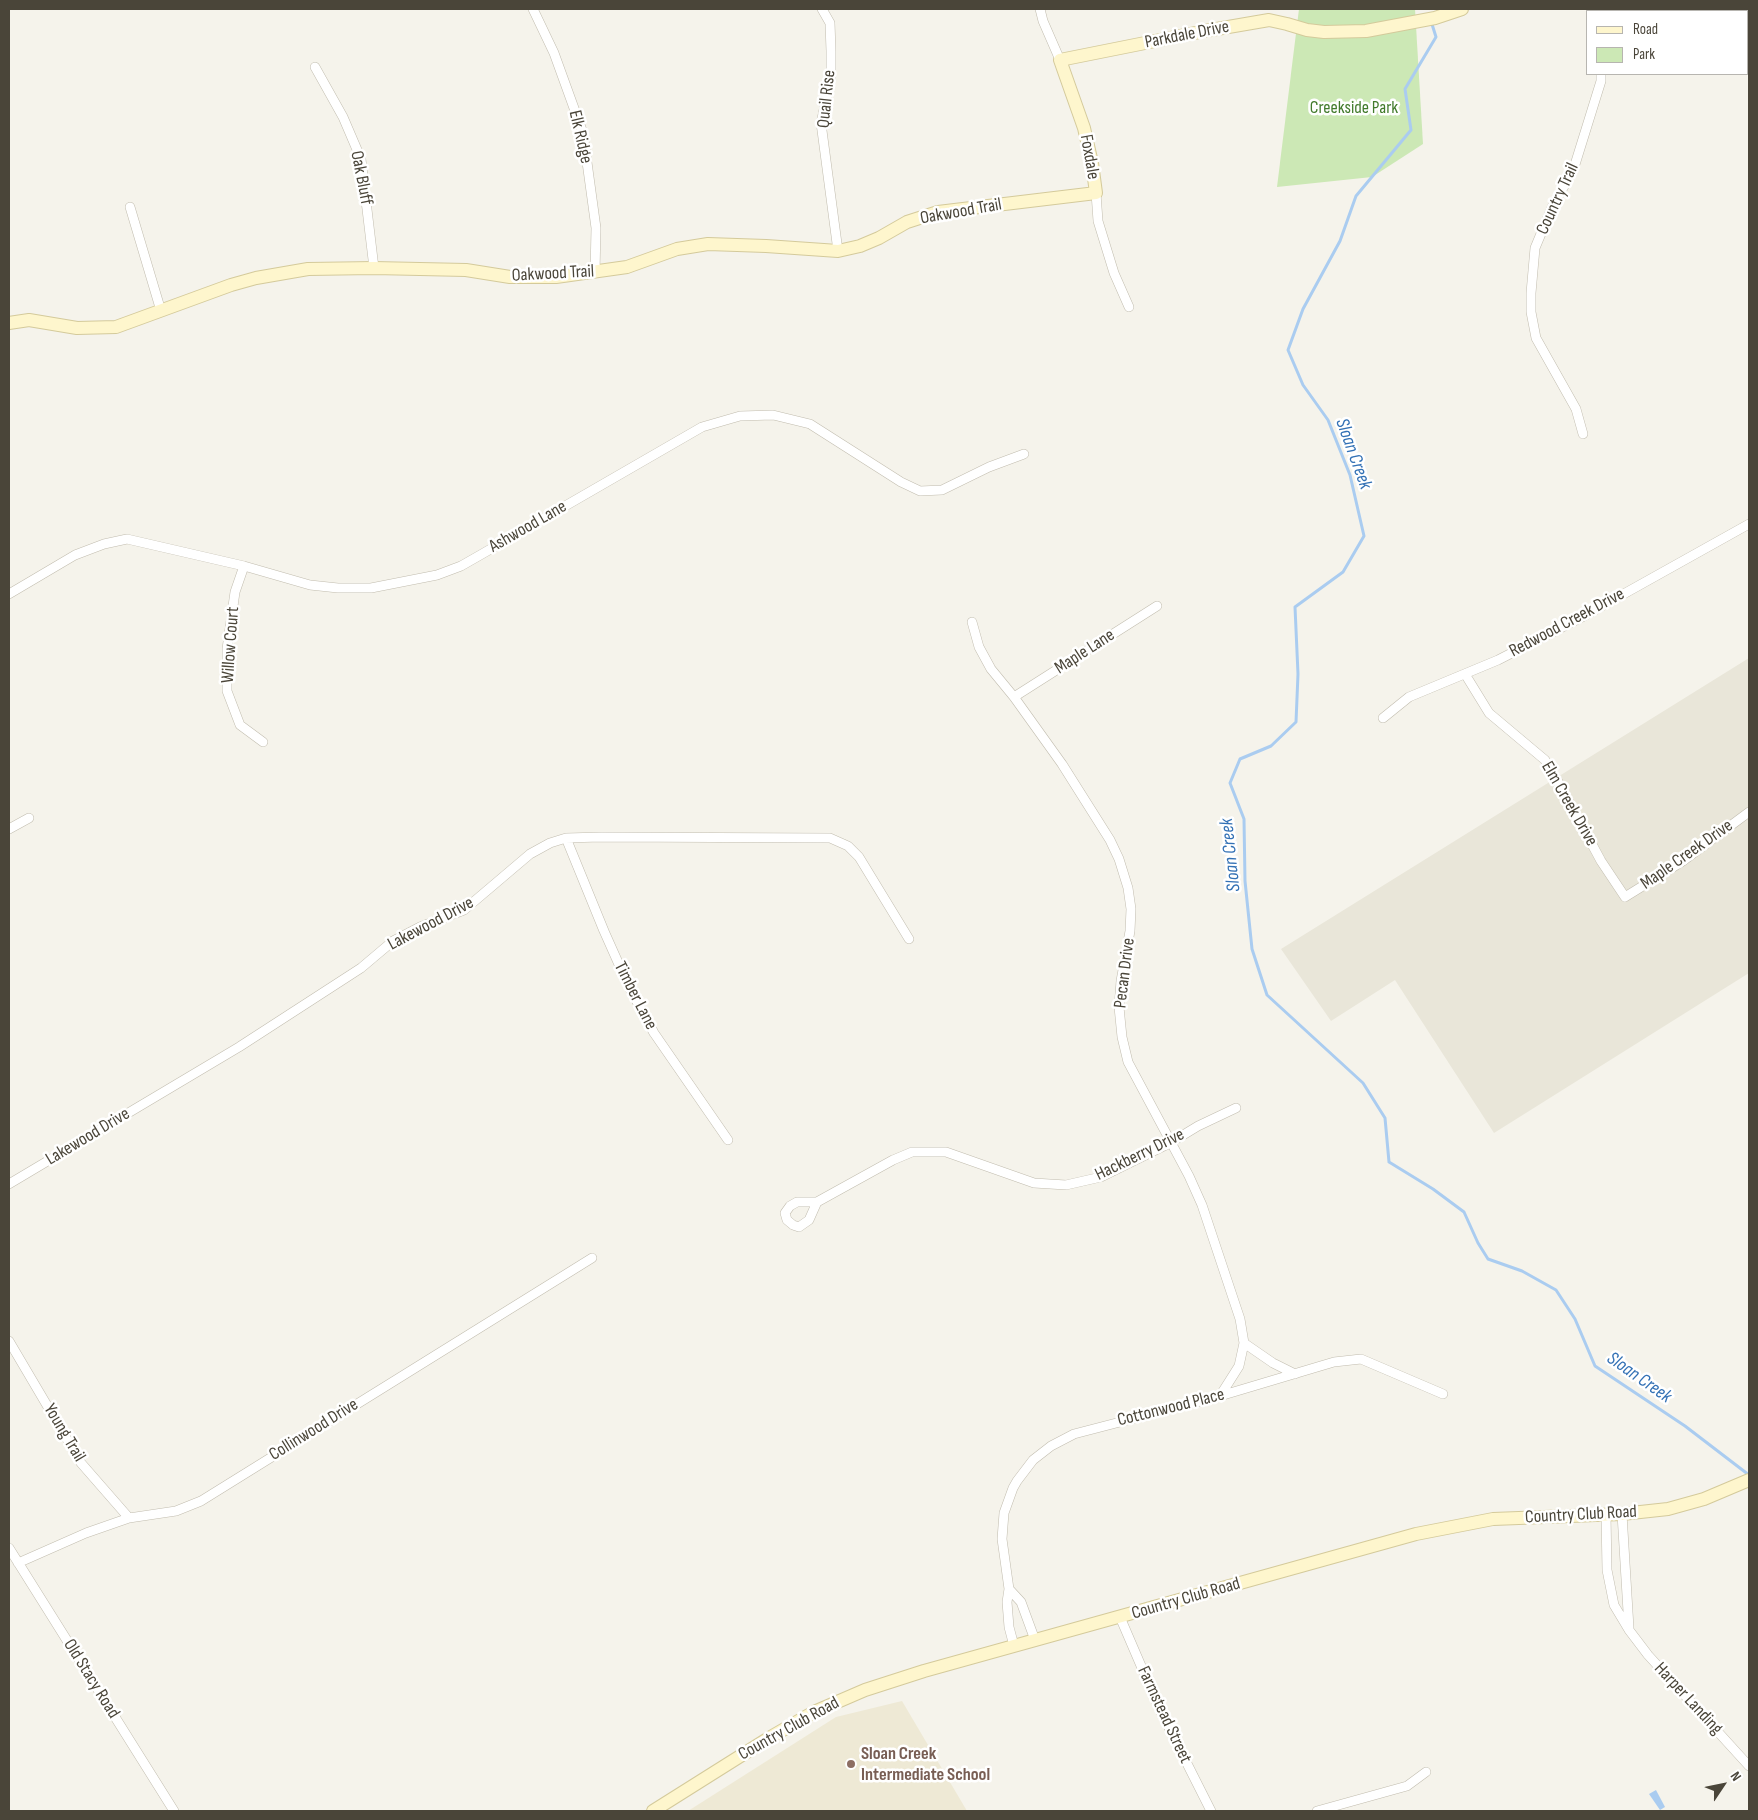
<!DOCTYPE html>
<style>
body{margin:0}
#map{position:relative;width:1758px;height:1820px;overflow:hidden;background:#f5f3eb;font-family:"Sofia Sans Condensed",sans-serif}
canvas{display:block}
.frame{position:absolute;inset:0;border:10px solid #4a4539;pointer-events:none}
.legend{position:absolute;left:1586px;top:10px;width:162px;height:65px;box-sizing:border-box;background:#fff;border:1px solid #b7b5b0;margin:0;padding:6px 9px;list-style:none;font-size:15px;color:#4a4539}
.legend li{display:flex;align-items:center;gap:10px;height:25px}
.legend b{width:25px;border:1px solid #b7b5b0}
.north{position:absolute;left:1698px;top:1760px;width:50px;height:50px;-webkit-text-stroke:4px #fff;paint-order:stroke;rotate:56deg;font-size:14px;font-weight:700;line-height:20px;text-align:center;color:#4a4539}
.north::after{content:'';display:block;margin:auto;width:18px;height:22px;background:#4a4539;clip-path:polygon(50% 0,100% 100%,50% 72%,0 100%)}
</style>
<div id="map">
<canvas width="1758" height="1820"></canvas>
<div class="frame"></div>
<ul class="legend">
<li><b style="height:6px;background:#fef6cd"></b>Road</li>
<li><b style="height:14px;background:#cce8b5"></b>Park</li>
</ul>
<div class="north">N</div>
</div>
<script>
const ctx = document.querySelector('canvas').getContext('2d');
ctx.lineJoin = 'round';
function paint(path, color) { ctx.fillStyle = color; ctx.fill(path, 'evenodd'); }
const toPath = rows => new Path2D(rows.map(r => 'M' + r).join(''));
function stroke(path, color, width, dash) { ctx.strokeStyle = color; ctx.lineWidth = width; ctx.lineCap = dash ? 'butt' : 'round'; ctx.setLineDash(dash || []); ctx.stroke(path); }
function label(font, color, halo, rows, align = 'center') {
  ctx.font = font + ' "Sofia Sans Condensed",sans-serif'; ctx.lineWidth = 5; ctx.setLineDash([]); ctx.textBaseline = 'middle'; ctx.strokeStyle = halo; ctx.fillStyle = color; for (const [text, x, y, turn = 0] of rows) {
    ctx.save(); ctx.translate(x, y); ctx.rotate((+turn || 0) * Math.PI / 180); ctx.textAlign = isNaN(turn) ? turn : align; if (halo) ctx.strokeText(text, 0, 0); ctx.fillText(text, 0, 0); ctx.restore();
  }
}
const residential = toPath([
 [1749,658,1749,973,1494,1133,1395,980,1331,1021,1281,949]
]);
const education = toPath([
 [902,1701,967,1811,688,1811,836,1717]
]);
const green = toPath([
 [1299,9,1415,9,1423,144,1372,177,1277,187]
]);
const water = toPath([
 [1656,1790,1665,1807,1660,1810,1649,1794]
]);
const stream = toPath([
 [1431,21,1436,37,1405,89,1411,130,1356,196,1340,241,1303,309,1288,350,1303,385,1328,420,1350,475,1364,536,1343,572,1295,607,1298,674,1296,722,1271,746,1240,759,1230,783,1244,819,1245,881,1252,949,1267,995,1363,1083,1385,1118,1389,1162,1433,1189,1464,1212,1478,1243,1488,1259,1522,1271,1556,1290,1575,1319,1595,1366,1685,1426,1749,1475]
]);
const street = toPath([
 [533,9,554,53,583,133,596,228,595,273],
 [822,9,830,23,831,51,831,77,821,123,838,251],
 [1040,9,1043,21,1060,60],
 [1605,11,1605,9],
 [315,67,343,117,361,159,374,268],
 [1096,193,1098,221,1114,273,1129,307],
 [130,207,161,311],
 [1583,434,1576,409,1536,338,1531,312,1531,293,1535,248,1553,205,1573,171,1601,81,1601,74],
 [244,566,235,592,227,649,227,691,240,725,263,742],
 [9,594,75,555,104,544,127,539,244,566,310,585,338,588,371,588,437,575,461,566,482,554,702,427,740,416,773,415,810,424,901,482,920,491,942,490,989,467,1024,454],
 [972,622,979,647,991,669,1014,697,1062,764,1110,840,1119,859,1128,888,1131,909,1130,931,1121,981,1119,1007,1122,1037,1128,1062,1189,1176,1202,1205,1240,1319,1244,1343,1239,1366,1220,1396],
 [1465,674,1489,713,1545,760,1560,785,1601,861,1625,897,1683,861,1749,812],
 [1014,697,1157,606],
 [1383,718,1409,697,1498,660,1586,615,1749,524],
 [9,829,29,818],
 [566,838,604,931,629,987,654,1033,728,1140],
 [9,1184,239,1047,361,968,393,941,420,927,464,910,530,854,550,843,566,838,601,837,830,838,848,846,859,857,909,939],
 [817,1202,809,1220,799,1227,793,1225,787,1220,785,1213,790,1206,797,1202,817,1202,893,1160,912,1152,946,1152,1034,1183,1066,1185,1101,1177,1170,1143,1198,1126,1236,1108],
 [9,1341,81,1463,129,1518],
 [1244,1343,1273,1363,1295,1374],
 [1622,1514,1629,1628],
 [1606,1515,1607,1570,1614,1605,1629,1630,1648,1655,1749,1766],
 [9,1548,174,1811],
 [18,1563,86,1533,129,1518,176,1511,201,1501,592,1258],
 [1009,1589,1002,1539,1004,1513,1013,1488,1017,1481,1033,1460,1051,1446,1074,1434,1220,1396,1334,1362,1361,1359,1443,1394],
 [1120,1617,1160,1710,1211,1811],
 [1014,1646,1009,1627,1007,1602,1009,1589,1021,1602,1035,1640],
 [1317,1811,1407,1786,1426,1772]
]);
const secondary = toPath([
 [1683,9,1719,11],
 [1747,13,1749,13],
 [9,323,29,320,77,328,116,327,231,285,256,278,308,269,374,268,466,270,510,277,556,277,627,267,677,249,708,244,766,246,838,251,860,246,879,238,907,222,938,212,1096,193,1092,163,1084,128,1060,60,1205,31,1269,20,1287,24,1307,30,1324,32,1366,31,1435,18,1462,9],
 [653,1811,769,1738,814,1712,865,1690,924,1671,1416,1534,1493,1519,1622,1514,1668,1509,1704,1499,1749,1480]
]);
const markers = [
 [851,1764,5,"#8d6e63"]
];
const streetNames = [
 ["Parkdale Drive",1187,35,-11],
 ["Quail Rise",827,99,-84],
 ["Elk Ridge",580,137,77],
 ["Foxdale",1089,157,80],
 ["Oak Bluff",361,178,79],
 ["Country Trail",1558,199,-65],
 ["Oakwood Trail",961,212,-10],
 ["Oakwood Trail",553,274,-3],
 ["Ashwood Lane",528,527,-30],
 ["Redwood Creek Drive",1567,623,-28],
 ["Willow Court",231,645,-86],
 ["Maple Lane",1085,652,-33],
 ["Elm Creek Drive",1569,804,60],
 ["Maple Creek Drive",1687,855,-35],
 ["Lakewood Drive",431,924,-28],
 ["Pecan Drive",1125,973,-83],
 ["Timber Lane",635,996,63],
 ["Lakewood Drive",88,1137,-31],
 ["Hackberry Drive",1140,1155,-26],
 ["Cottonwood Place",1171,1408,-14],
 ["Collinwood Drive",314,1430,-32],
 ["Young Trail",64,1433,59],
 ["Country Club Road",1581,1515,-3],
 ["Country Club Road",1186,1599,-16],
 ["Old Stacy Road",91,1679,58],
 ["Harper Landing",1688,1699,47],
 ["Farmstead Street",1164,1715,65],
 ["Country Club Road",789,1729,-29]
];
const parkNames = [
 ["Creekside Park",1354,108]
];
const educationNames = [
 ["Sloan Creek",861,1754],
 ["Intermediate School",861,1775]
];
const waterNames = [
 ["Sloan Creek",1353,454,70],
 ["Sloan Creek",1231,855,-96],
 ["Sloan Creek",1639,1378,35]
];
paint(residential, '#e9e6d9');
paint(education, '#eee9d5');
paint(green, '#cce8b5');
paint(water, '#aaccf0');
stroke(stream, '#aaccf0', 3);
stroke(street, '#c1bcae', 10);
stroke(secondary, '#d4ca9b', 14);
stroke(street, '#fff', 9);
stroke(secondary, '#fef6cd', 12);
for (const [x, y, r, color] of markers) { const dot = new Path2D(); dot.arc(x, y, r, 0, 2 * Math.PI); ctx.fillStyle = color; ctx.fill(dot); stroke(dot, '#fff', 2); }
label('18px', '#4a4539', '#fff', streetNames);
label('18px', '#427b2c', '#fff', parkNames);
label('bold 18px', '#785e54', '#fff', educationNames, 'left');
label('italic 19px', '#3371b5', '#fff', waterNames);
</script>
